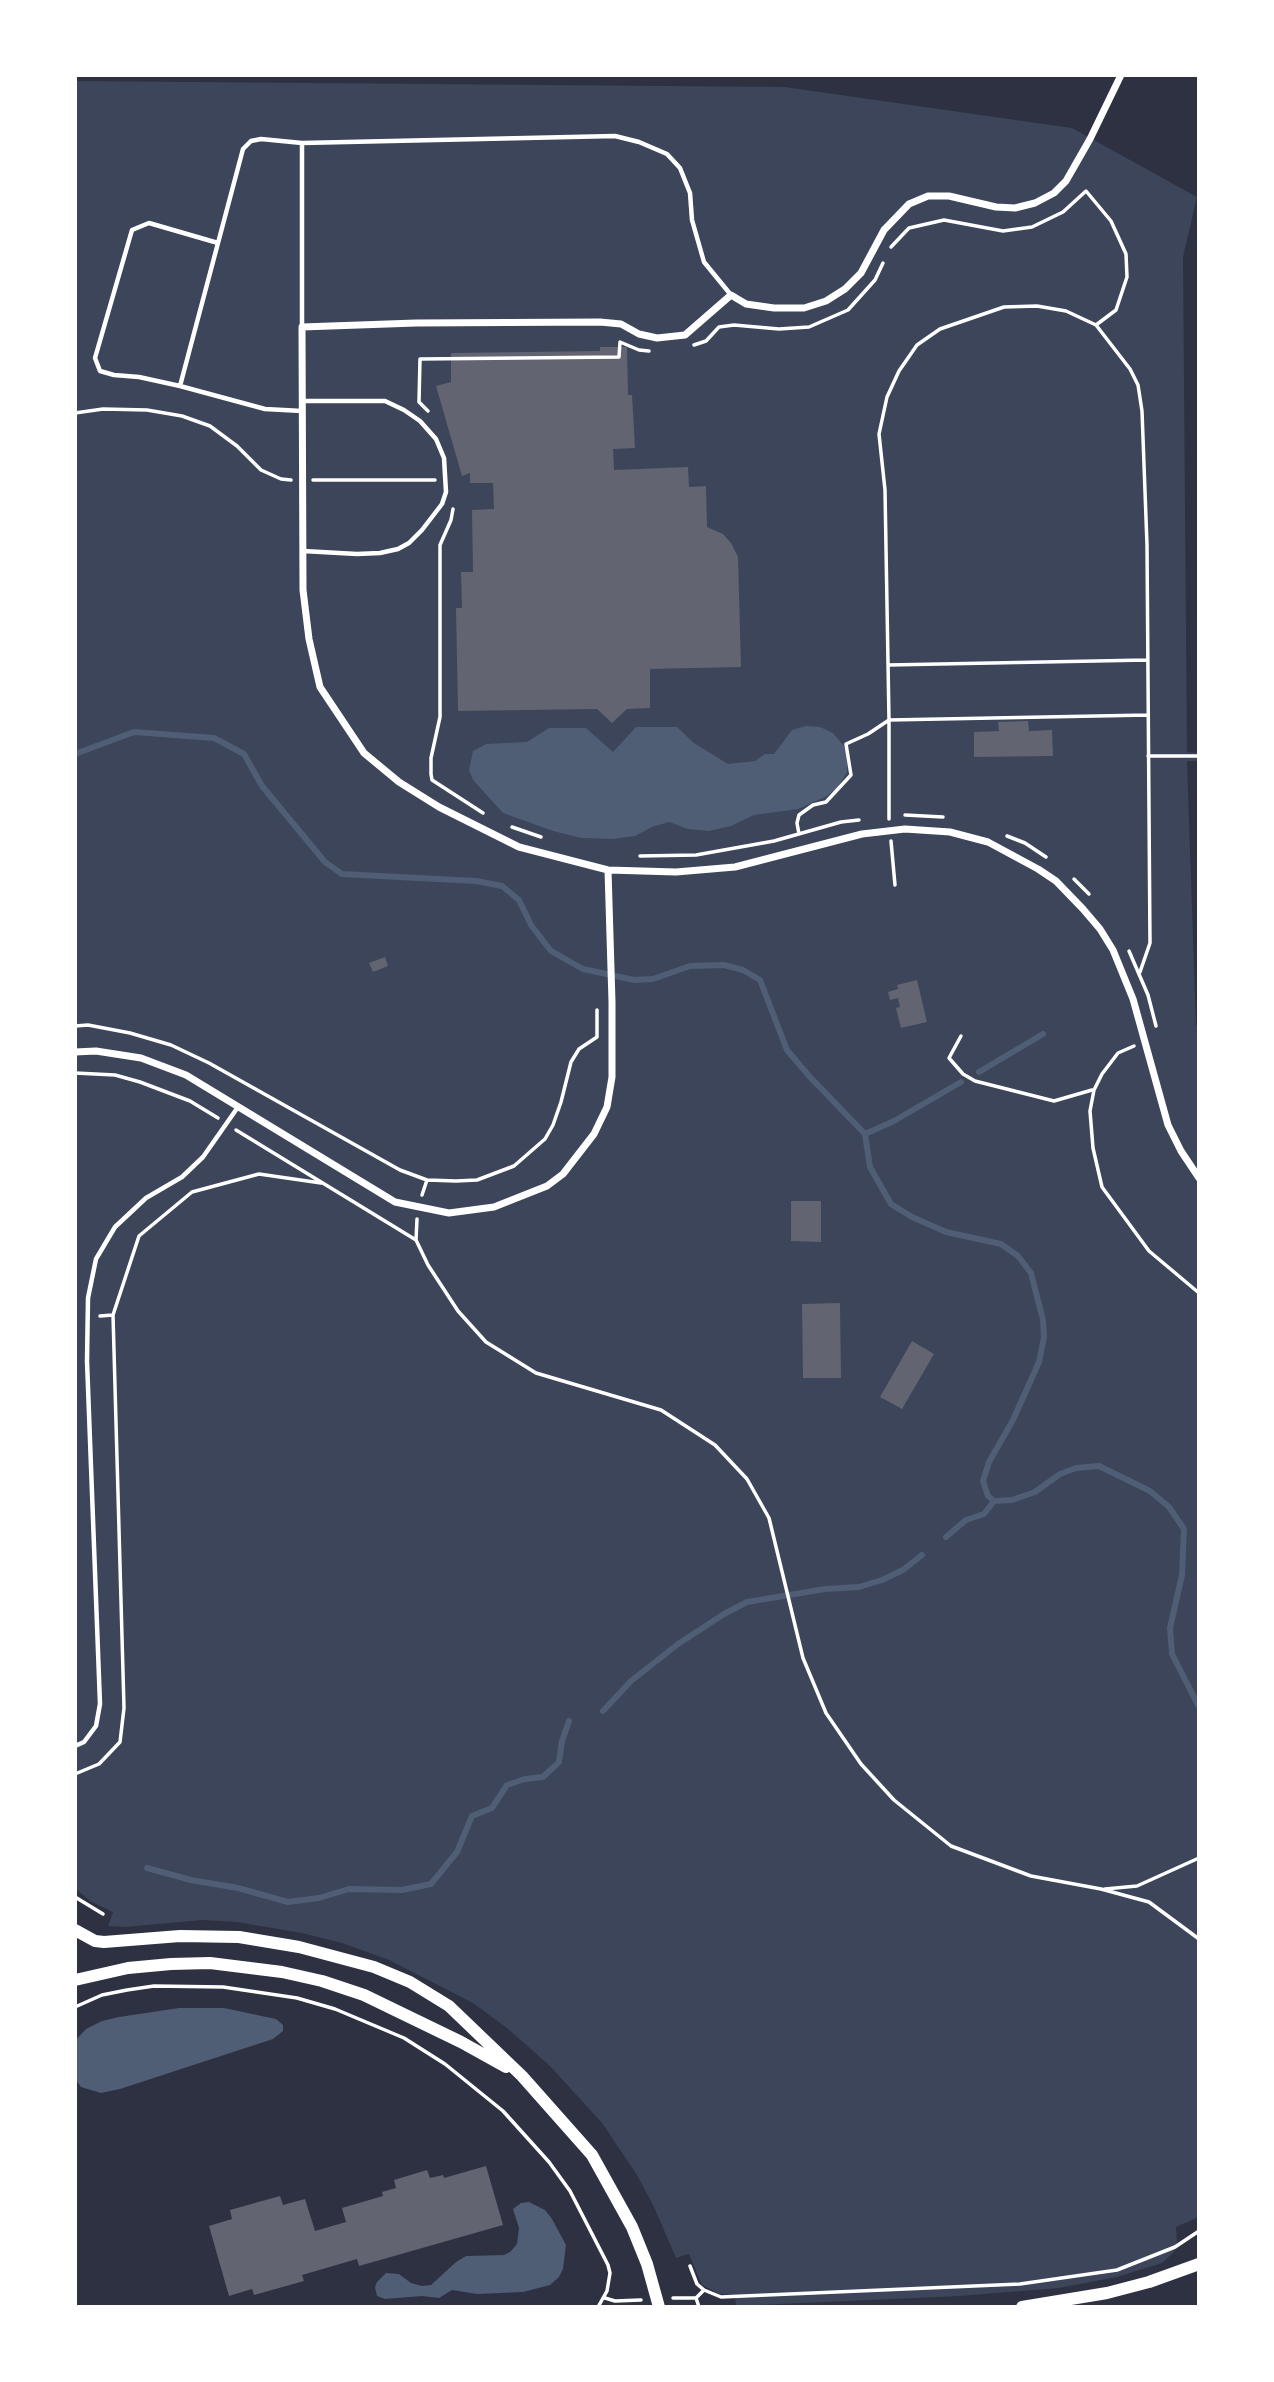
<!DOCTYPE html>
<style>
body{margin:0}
#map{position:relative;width:1274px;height:2382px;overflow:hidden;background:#2d3142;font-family:"IBM Plex Sans",sans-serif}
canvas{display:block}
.frame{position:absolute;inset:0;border:77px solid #fff;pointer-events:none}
</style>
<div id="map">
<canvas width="1274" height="2382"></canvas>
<div class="frame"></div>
</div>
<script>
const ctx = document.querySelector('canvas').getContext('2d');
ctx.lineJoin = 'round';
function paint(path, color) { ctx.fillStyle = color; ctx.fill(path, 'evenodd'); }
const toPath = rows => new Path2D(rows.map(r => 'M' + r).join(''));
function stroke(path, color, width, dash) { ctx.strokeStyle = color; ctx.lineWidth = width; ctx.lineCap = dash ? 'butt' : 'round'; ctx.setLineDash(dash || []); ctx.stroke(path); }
const green = toPath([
 [75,81,785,87,1072,128,1197,197,1183,257,1187,752,1199,753,1199,761,1187,761,1196,1025,1199,1031,1199,2217,1176,2227,1177,2242,1174,2252,1162,2263,1117,2277,1059,2288,960,2296,736,2306,735,2295,720,2294,702,2285,689,2254,676,2258,654,2207,637,2175,602,2123,550,2066,507,2028,473,2003,389,1960,342,1943,302,1933,237,1922,202,1920,125,1927,108,1926,113,1912,90,1901,75,1888]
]);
const water = toPath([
 [806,726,820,727,833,733,844,746,847,757,847,772,838,787,827,796,798,809,754,815,731,826,709,831,688,829,669,822,652,827,635,836,613,839,581,838,553,831,503,813,473,780,469,770,473,751,486,744,527,742,549,728,586,728,613,752,636,727,677,727,694,743,728,764,755,761,765,754,774,754,792,730],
 [179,2008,224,2008,276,2019,283,2025,283,2031,273,2039,120,2089,101,2093,81,2087,75,2079,75,2041,86,2029,102,2021,119,2017],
 [529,2202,545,2210,552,2219,566,2245,563,2269,559,2277,550,2285,523,2292,477,2294,452,2290,439,2298,422,2296,385,2299,377,2296,375,2287,377,2282,386,2273,399,2274,411,2283,422,2286,431,2285,456,2262,466,2256,504,2255,510,2252,517,2244,519,2228,513,2209,521,2203]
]);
const stream = toPath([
 [75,754,134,732,214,738,244,754,262,786,325,862,342,874,476,881,502,886,519,900,531,925,551,951,583,969,634,980,653,979,690,966,724,965,743,970,760,980,787,1050,809,1076,865,1134,870,1167,891,1204,912,1217,946,1232,1001,1244,1018,1256,1031,1273,1043,1320,1044,1337,1039,1362,1013,1420,989,1462,983,1481,988,1496,994,1501,1012,1500,1035,1492,1060,1474,1076,1468,1099,1466,1150,1491,1169,1507,1184,1529,1182,1575,1170,1628,1172,1654,1199,1707],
 [979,1072,1043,1034],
 [865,1134,894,1121,961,1082],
 [946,1537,966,1520,984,1514,994,1501],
 [603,1711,631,1681,678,1644,724,1614,747,1602,825,1589,859,1587,882,1580,903,1570,922,1555],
 [147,1868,191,1880,238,1888,288,1902,319,1898,349,1889,402,1890,431,1884,457,1852,472,1816,492,1808,507,1785,525,1779,543,1777,559,1762,562,1741,569,1721]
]);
const building = toPath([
 [600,347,627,347,628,395,632,395,635,448,613,449,614,470,688,467,689,487,706,486,707,527,723,534,731,543,738,557,741,667,650,669,650,708,627,709,612,723,597,709,458,711,456,608,462,608,461,572,473,572,472,510,494,509,493,483,470,483,470,473,462,476,436,386,451,382,451,353,600,351],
 [1028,721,1029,731,1052,730,1053,756,974,757,974,732,999,731,998,722],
 [385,957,388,966,373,972,369,963],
 [917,980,927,1022,901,1028,896,1008,900,1007,898,998,890,1000,888,992,898,989,897,985],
 [791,1201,821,1201,821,1242,791,1241],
 [840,1303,841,1378,803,1378,802,1304],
 [912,1341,934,1354,902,1409,880,1397],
 [486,2166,503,2225,359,2266,357,2259,302,2275,304,2281,254,2295,252,2289,229,2296,209,2226,232,2219,230,2210,280,2196,283,2205,305,2199,315,2231,346,2222,342,2208,383,2196,382,2192,396,2188,394,2180,427,2170,430,2178,443,2175,444,2178]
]);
const path = toPath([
 [1096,325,1130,369,1138,385,1142,411,1147,545,1150,943,1140,972],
 [694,345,706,341,719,327,734,325,779,329,809,327,848,310,875,280,883,263],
 [428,411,419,402,420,359,619,357,620,342,639,350,649,351],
 [75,413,103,409,147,410,182,416,210,426,237,446,261,470,281,479,291,480],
 [313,480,435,480],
 [453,509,451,520,440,545,440,717,431,758,431,774,432,780,483,813],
 [888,665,1147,660],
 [1148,756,1199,756],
 [905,815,943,817],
 [889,819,889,720,1148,715],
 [512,827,541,837],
 [799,834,797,823,799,815,813,805,826,802,851,775,846,744,868,734,889,720,885,490,879,434,887,397,899,371,917,345,940,329,1004,307,1037,306,1066,311,1096,325,1116,310,1127,277,1126,254,1111,221,1086,191,1063,212,1032,227,1003,231,944,220,909,228,891,247],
 [1007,836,1025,843,1046,857],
 [891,841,895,885],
 [640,856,696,855,774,841,841,822,859,820],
 [1074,879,1089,894],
 [1129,951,1148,995,1156,1026],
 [75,1026,88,1025,130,1033,171,1045,209,1063,400,1170,427,1180,456,1181,477,1180,514,1166,545,1139,553,1125,561,1102,571,1062,579,1049,597,1037,597,1010],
 [961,1036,949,1058,963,1074,975,1081,1054,1101,1092,1090],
 [1134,1046,1118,1053,1102,1074,1094,1090,1090,1111,1093,1148,1102,1187,1149,1251,1199,1293],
 [75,1073,115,1075,140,1082,190,1101,218,1118],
 [236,1130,416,1240],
 [422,1195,427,1180],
 [417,1219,416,1240,428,1265,458,1311,486,1342,536,1373,661,1410,715,1445,747,1479,769,1518,803,1658,826,1713,861,1764,894,1800,951,1846,1031,1876,1101,1889,1149,1902,1199,1939],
 [100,1316,113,1315,139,1236,192,1192,259,1174,321,1183],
 [75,1774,99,1764,120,1742,124,1708,113,1315],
 [1105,1889,1137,1886,1199,1858],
 [75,1897,103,1914],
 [75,2007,102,1995,127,1990,154,1986,223,1987,297,1998,335,2009,404,2038,445,2064,503,2111,549,2162,570,2191,608,2265,610,2273,607,2291,598,2307],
 [690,2266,697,2284,704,2290,721,2297,1020,2284,1117,2270,1175,2247,1199,2231],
 [605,2298,615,2301,641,2300],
 [673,2298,696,2298,704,2290],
 [696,2298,699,2307]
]);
const service = toPath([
 [302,326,302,143,615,136,639,142,667,154,680,168,690,193,692,220,704,262,731,295],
 [180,386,139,377,114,375,100,371,95,358,132,230,149,223,218,243],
 [303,401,385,401,404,410,420,421,436,439,444,458,446,492,442,504,422,530,409,543,398,549,380,553,357,554,303,551],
 [302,411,265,409,180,386,243,149,251,141,261,139,302,143],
 [75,1746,84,1742,96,1726,100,1704,87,1361,88,1298,96,1259,115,1227,146,1198,182,1177,203,1157,238,1107]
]);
const minor = toPath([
 [1121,75,1090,139,1066,181,1054,193,1035,203,1015,208,996,207,949,196,928,196,909,204,884,230,861,273,845,289,826,301,804,308,774,308,746,304,731,295,685,335,657,338,639,334,621,324,600,322,416,323,302,327,303,590,309,639,320,687,364,753,399,782,439,807,519,847,608,870,676,872,735,867,862,834,905,829,950,832,988,842,1038,869,1056,881,1083,909,1100,929,1113,950,1133,999,1168,1125,1181,1151,1199,1178],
 [75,1052,96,1051,141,1058,186,1075,395,1202,449,1213,494,1207,547,1186,563,1174,594,1134,607,1107,612,1077,612,1002,608,870]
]);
const secondary = toPath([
 [75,1930,95,1941,104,1942,180,1936,239,1937,299,1947,374,1967,410,1982,449,2006,522,2076,592,2155,632,2227,647,2264,659,2307],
 [75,1980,128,1968,171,1964,210,1963,282,1972,322,1981,364,1995,461,2042,506,2067],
 [1022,2307,1107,2293,1149,2282,1199,2264]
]);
paint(green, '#3c4559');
paint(water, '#4f5d75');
stroke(stream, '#4f5d75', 6);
paint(building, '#626471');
stroke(path, '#fff', 3.5);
stroke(service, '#fff', 4.5);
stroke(minor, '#fff', 7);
stroke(secondary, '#fff', 12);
</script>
